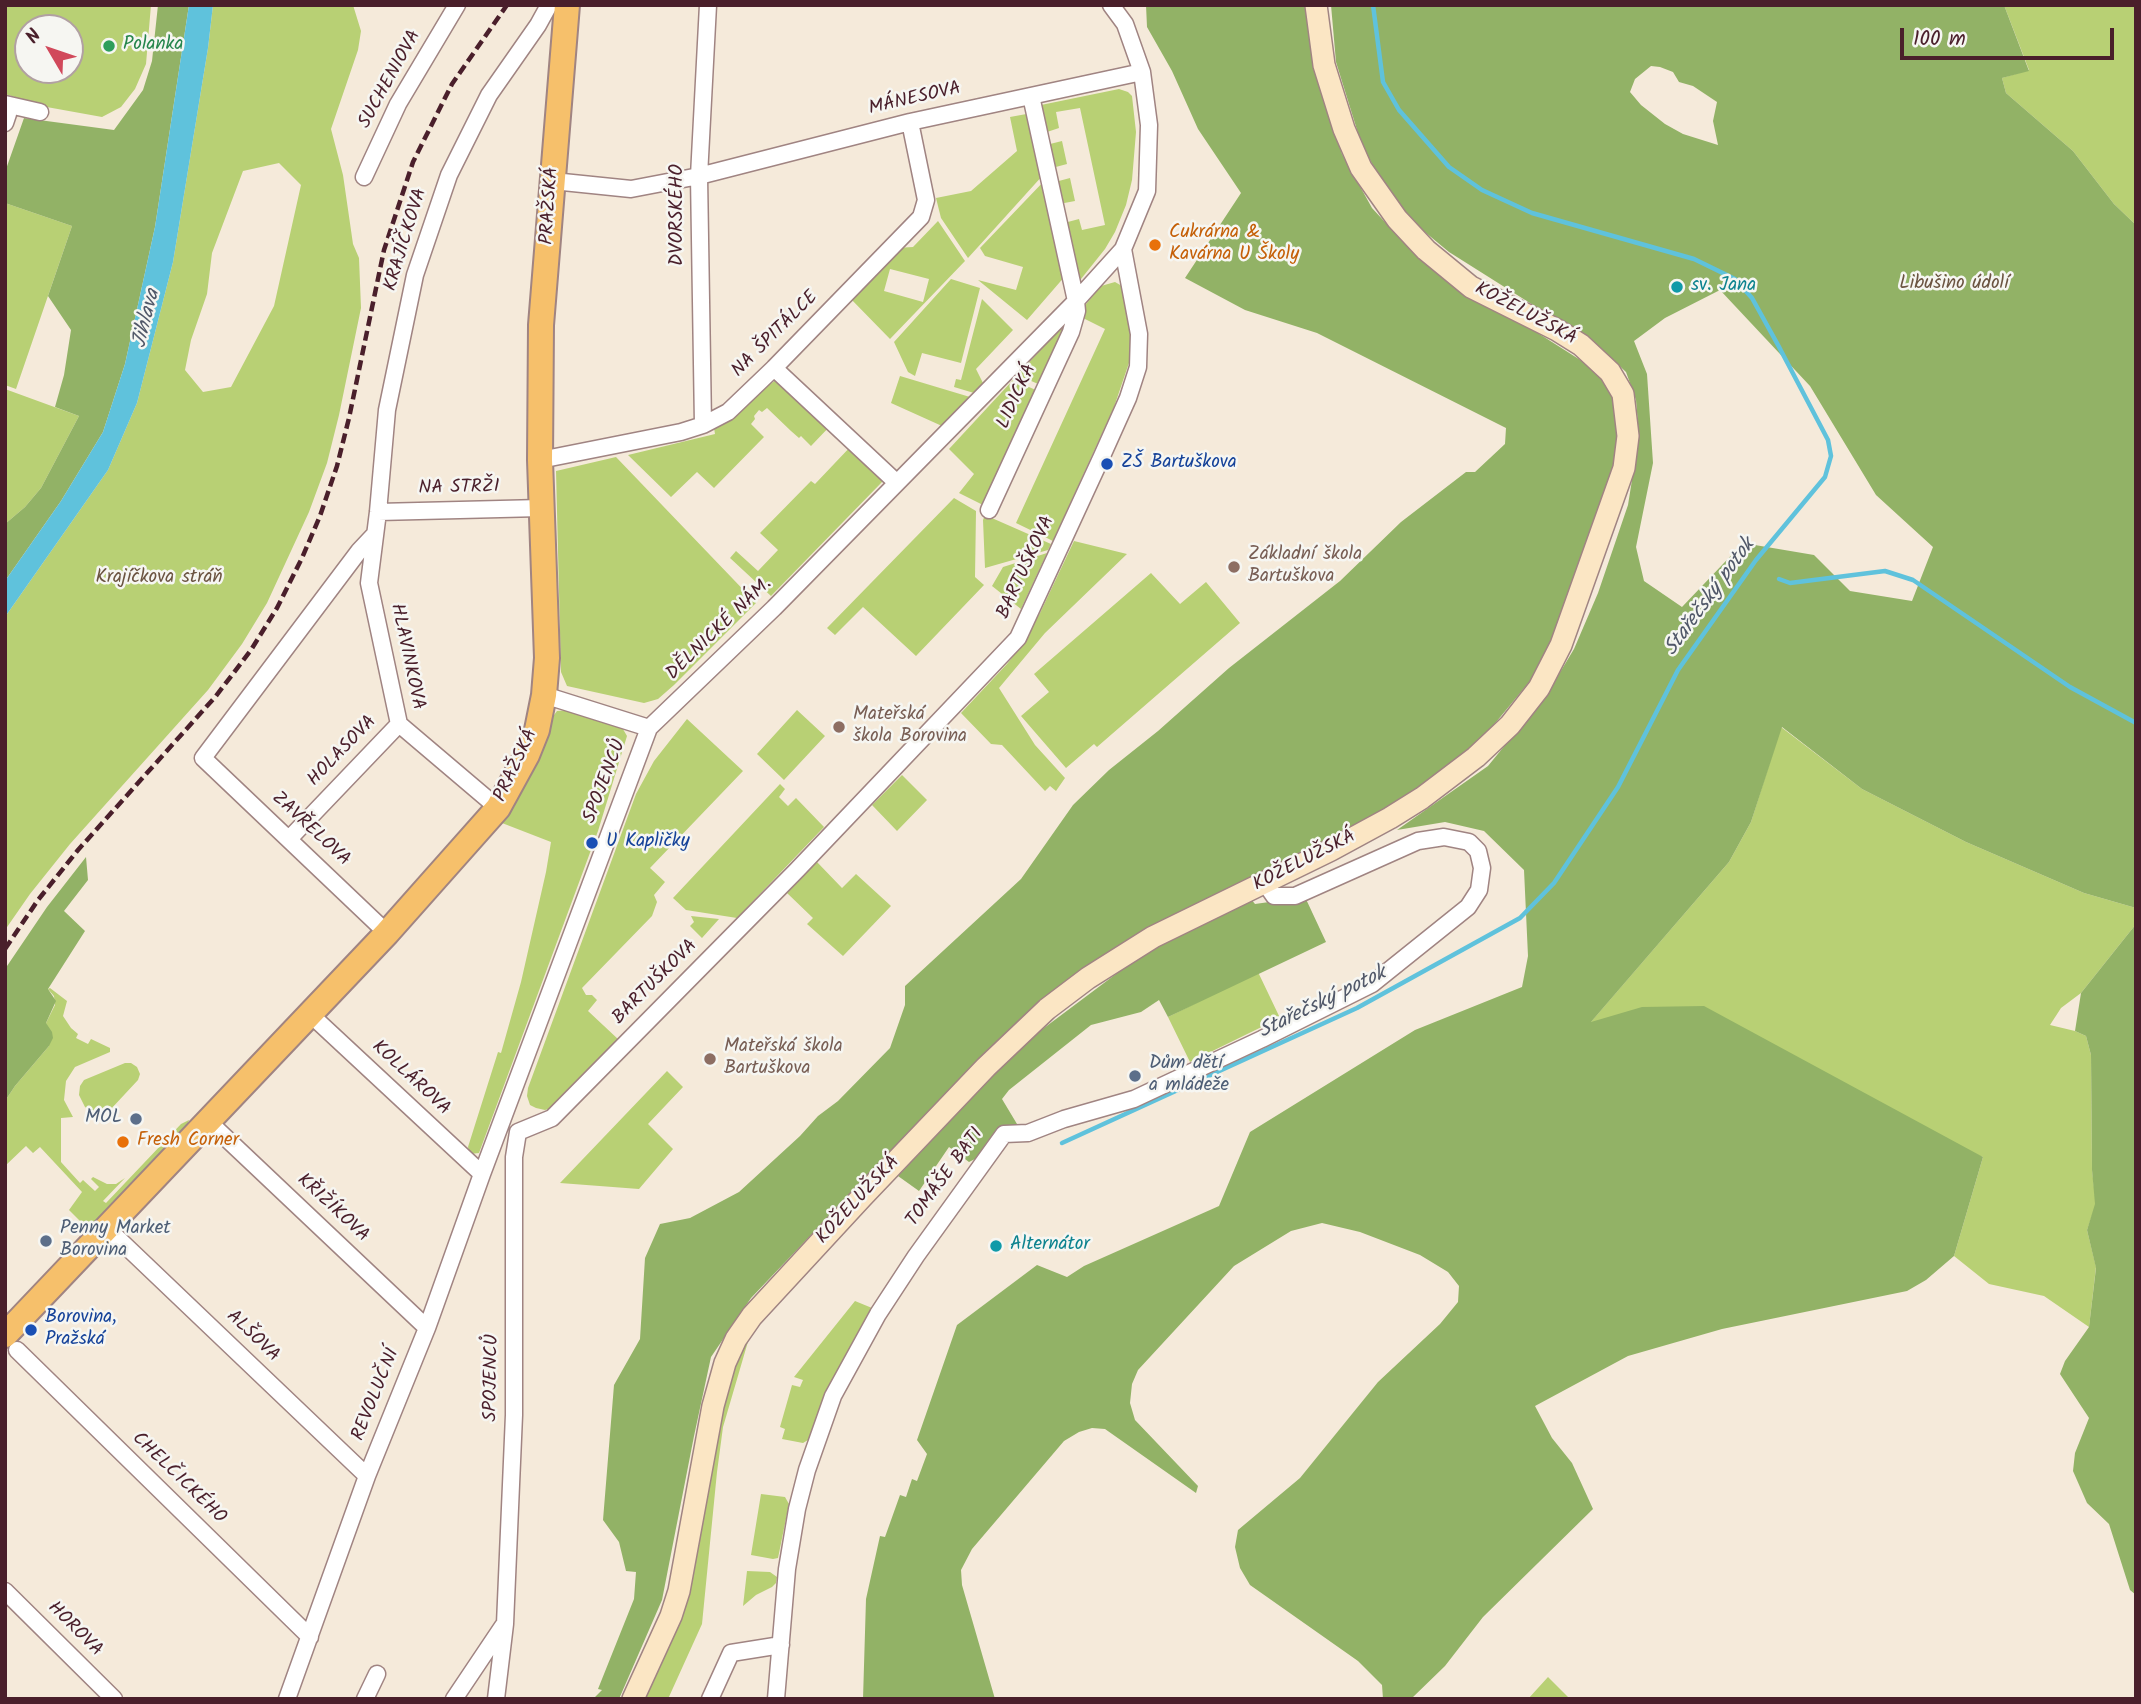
<!DOCTYPE html>
<meta charset="utf-8">
<style>
body{margin:0}
#map{position:relative;width:2141px;height:1704px;overflow:hidden;background:#f5eada;font-family:Kalam,sans-serif}
canvas{display:block}
.frame{position:absolute;inset:0;border:7px solid #4a1f2b;pointer-events:none}
.north{position:absolute;left:14px;top:14px;width:70px;height:70px;box-sizing:border-box;background:#f6f6f2;border:2px solid #b1a0a2;border-radius:50%;rotate:309deg;font-size:19px;font-weight:700;line-height:28px;text-align:center;color:#4a1f2b}
.north::after{content:'';display:block;margin:auto;width:24px;height:32px;background:#d1495b;clip-path:polygon(50% 0,100% 100%,50% 72%,0 100%)}
.scale{position:absolute;left:1900px;top:28px;width:214px;height:32px;box-sizing:border-box;border:4px solid #4a1f2b;border-top:0;padding-left:9px;font-size:21px;line-height:24px;white-space:nowrap;color:#4a1f2b;-webkit-text-stroke:5px #f6f6f2;paint-order:stroke}
</style>
<div id="map">
<canvas width="2141" height="1704"></canvas>
<div class="frame"></div>
<div class="north">N</div>
<div class="scale">100 m</div>
</div>
<script>
const ctx = document.querySelector('canvas').getContext('2d');
ctx.lineJoin = 'round';
function paint(path, color) { ctx.fillStyle = color; ctx.fill(path, 'evenodd'); }
const toPath = rows => new Path2D(rows.map(r => 'M' + r).join(''));
function stroke(path, color, width, dash) { ctx.strokeStyle = color; ctx.lineWidth = width; ctx.lineCap = dash ? 'butt' : 'round'; ctx.setLineDash(dash || []); ctx.stroke(path); }
function label(font, color, halo, rows, align = 'center') {
  ctx.font = font + ' Kalam,sans-serif'; ctx.lineWidth = 5; ctx.setLineDash([]); ctx.textBaseline = 'middle'; ctx.strokeStyle = halo; ctx.fillStyle = color; for (const [text, x, y, turn = 0] of rows) {
    ctx.save(); ctx.translate(x, y); ctx.rotate((+turn || 0) * Math.PI / 180); ctx.textAlign = isNaN(turn) ? turn : align; if (halo) ctx.strokeText(text, 0, 0); ctx.fillText(text, 0, 0); ctx.restore();
  }
}
const green = toPath([
 [5,5,151,5,146,64,135,89,121,107,102,117,19,102,15,97,5,94],
 [28,28,70,28,70,70,28,70],
 [213,5,353,5,361,31,358,50,331,129,343,175,353,244,359,258,361,308,339,415,327,463,309,512,267,603,242,644,208,690,70,844,30,894,5,930,5,617,108,470,137,403,173,262,208,48],
 [279,163,301,185,274,306,231,387,203,392,185,370,191,340,207,294,212,253,243,171],
 [2004,5,2136,5,2136,225,2114,204,2073,151,2006,93,2002,78,2029,70],
 [1119,89,1128,92,1132,96,1136,132,1132,180,1126,205,1115,232,1105,249,1081,279,1078,278,1064,223,1079,219,1082,230,1105,225,1080,108,1056,112,1059,128,1044,133,1041,105],
 [1032,113,1044,174,968,258,941,218,936,198,971,191,1017,151,1010,117],
 [1062,141,1067,164,1052,168,1046,145],
 [1070,178,1075,201,1059,204,1055,182],
 [1046,179,1066,275,1027,320,978,280,1016,290,1023,267,985,256,980,248],
 [5,203,72,226,16,389,5,385],
 [938,221,965,261,890,339,849,297,896,248,913,247],
 [890,269,929,279,923,302,884,291],
 [951,279,980,288,961,363,922,353,915,376,908,372,894,342],
 [1115,282,1122,286,1127,292,1132,336,1130,360,1114,407,1053,541,1016,523,1105,329,1077,315,1101,286],
 [982,299,1013,330,976,369,983,383,974,393,954,387,956,379,961,380],
 [1066,323,1043,386,1017,375],
 [900,376,970,397,942,426,891,403],
 [776,380,832,424,811,446,801,436,799,438,791,431,767,408,762,412,759,410,754,416,755,419,751,424,764,437,714,488,697,472,671,497,628,455,715,434,714,428,732,419,759,392],
 [1013,380,1038,391,985,506,959,493,974,474,949,449],
 [5,389,79,416,41,488,25,507,5,524],
 [853,444,883,477,882,482,771,596,730,558,736,551,758,571,778,550,760,533,811,481,815,484],
 [616,457,756,603,674,685,658,699,644,703,567,686,561,672,556,471],
 [954,498,976,511,975,577,984,585,916,656,863,607,835,635,827,628],
 [985,515,1051,544,1048,550,985,568,983,520],
 [1074,541,1127,554,1045,633,999,688,1035,745,1065,778,1056,791,1050,786,1045,791,1002,745,991,744,961,713,1007,664,1021,646,1040,613],
 [1047,553,1021,609,992,586,1003,567],
 [1151,573,1180,604,1206,582,1240,623,1097,747,1094,744,1066,768,1021,716,1049,692,1034,674],
 [570,710,620,724,627,736,598,831,479,1153,470,1154,468,1147,498,1052,501,1053,521,982,546,872,551,842,502,823,514,807,551,719,557,711],
 [797,710,825,736,784,780,757,754],
 [687,719,743,771,650,868,665,882,654,895,657,902,652,916,582,988,586,995,592,995,597,1000,588,1011,619,1040,552,1108,545,1110,536,1108,530,1105,527,1096,528,1088,636,794,654,761],
 [1781,727,1862,789,1966,842,2084,893,2136,908,2136,924,2081,993,2061,1008,2050,1025,2075,1031,2086,1036,2091,1055,2092,1170,2096,1204,2087,1230,2096,1267,2089,1327,2044,1296,1989,1284,1954,1256,1983,1157,1590,1023,1729,862,1751,822],
 [902,775,927,800,897,831,872,805],
 [780,784,785,789,779,797,788,806,796,798,824,827,737,918,686,910,673,898],
 [817,862,842,888,856,874,891,906,843,956,807,924,813,918,787,893],
 [691,916,719,919,702,938,690,926,694,922],
 [1258,972,1280,1018,1190,1062,1168,1017],
 [50,988,67,1001,63,1016,71,1028,78,1034,76,1038,88,1044,91,1039,110,1048,110,1052,75,1067,66,1081,64,1100,73,1117,61,1118,61,1162,80,1183,83,1180,95,1191,99,1187,91,1179,93,1177,107,1184,116,1184,125,1178,103,1201,106,1203,181,1124,189,1120,187,1127,90,1231,69,1210,82,1192,40,1147,33,1153,26,1146,5,1166,5,1101,15,1086,49,1046,46,1023,55,1005,54,996,48,989],
 [125,1063,131,1063,137,1067,140,1074,138,1080,111,1109,94,1113,85,1107,79,1095,80,1086,84,1080],
 [667,1071,683,1087,648,1124,673,1149,639,1189,560,1183],
 [855,1301,872,1308,837,1371,808,1440,803,1443,782,1439,785,1429,780,1427,792,1385,800,1387,803,1380,794,1377],
 [759,1304,723,1427,717,1472,702,1624,668,1699,631,1699,673,1603,704,1438],
 [761,1494,785,1497,789,1504,778,1558,773,1559,751,1555],
 [747,1571,770,1572,777,1577,776,1583,772,1587,756,1595,743,1606],
 [1548,1677,1570,1699,1528,1699]
]);
const forest = toPath([
 [158,5,189,5,155,227,125,364,103,432,61,501,5,581,5,524,25,507,41,488,79,416,55,407,64,375,71,330,48,296,72,226,5,203,5,172,24,118,114,130,143,90,152,61],
 [1146,5,1309,5,1315,66,1342,154,1372,208,1405,244,1437,269,1585,363,1608,384,1615,404,1618,435,1607,500,1555,639,1530,681,1473,750,1386,812,1197,903,1104,956,1021,1020,974,1064,751,1298,711,1357,694,1436,662,1600,619,1699,593,1699,602,1690,598,1689,634,1599,636,1572,626,1571,619,1542,603,1520,614,1385,640,1339,645,1258,660,1224,690,1218,739,1192,800,1136,818,1116,838,1101,890,1048,905,1005,905,986,1021,879,1073,805,1109,770,1158,731,1229,668,1340,581,1401,522,1466,472,1475,472,1505,444,1506,428,1317,333,1245,310,1185,278,1241,193,1198,129,1172,71,1147,27],
 [1331,5,2004,5,2029,71,2002,78,2006,93,2073,151,2114,204,2136,225,2136,908,2084,893,1966,842,1862,789,1782,727,1751,822,1729,862,1591,1022,1642,1007,1704,1006,1983,1157,1954,1256,1926,1280,1907,1291,1722,1329,1628,1356,1535,1406,1552,1438,1572,1463,1593,1509,1483,1617,1445,1666,1411,1699,1383,1699,1382,1685,1358,1661,1250,1585,1240,1568,1235,1547,1238,1530,1300,1478,1378,1382,1440,1324,1458,1302,1459,1286,1448,1272,1420,1255,1360,1232,1322,1223,1291,1231,1234,1266,1138,1370,1132,1384,1130,1403,1135,1420,1198,1486,1196,1493,1105,1429,1092,1428,1079,1432,1064,1441,972,1549,961,1570,962,1585,995,1699,863,1699,866,1599,880,1536,885,1537,900,1495,906,1497,912,1479,917,1481,927,1454,917,1440,957,1325,1037,1265,1067,1277,1084,1266,1219,1206,1250,1132,1415,1030,1522,987,1528,956,1524,870,1484,831,1445,822,1397,830,1488,766,1547,694,1574,649,1598,593,1628,505,1639,436,1636,400,1626,372,1598,346,1449,252,1420,228,1390,195,1362,146,1336,62],
 [1651,66,1660,67,1673,72,1679,82,1693,86,1717,102,1713,121,1718,145,1683,134,1665,124,1641,105,1630,92,1635,79],
 [1720,290,1810,386,1876,495,1933,547,1912,601,1850,591,1814,555,1743,543,1682,607,1644,581,1636,547,1653,463,1647,374,1634,341,1665,318],
 [86,857,88,880,64,911,85,931,48,989,56,1001,46,1023,52,1032,53,1038,49,1046,15,1086,5,1101,5,969,47,907],
 [1305,897,1326,942,1168,1017,1159,1000,1141,1012,1091,1025,1009,1090,1002,1099,1020,1129,995,1149,969,1162,949,1147,919,1191,898,1176,1016,1049,1140,956,1175,934,1251,899,1255,904],
 [2136,924,2136,1595,2130,1590,2109,1524,2087,1503,2073,1471,2075,1453,2089,1418,2060,1374,2065,1361,2089,1327,2096,1268,2087,1230,2095,1204,2092,1170,2091,1055,2086,1036,2075,1031,2081,993]
]);
const water = toPath([
 [189,5,213,5,208,48,173,262,137,403,108,470,5,617,5,581,61,501,103,432,125,364,155,227]
]);
const stream = toPath([
 [1779,579,1790,583,1885,571,1913,580,2070,687,2136,723],
 [1062,1143,1357,1008,1520,918,1554,883,1618,787,1678,670,1756,560,1825,477,1831,456,1828,440,1778,345,1752,298,1735,279,1694,259,1532,213,1482,190,1449,167,1399,110,1383,82,1373,5]
]);
const street = toPath([
 [5,104,40,112],
 [5,104,8,105,8,114,5,123],
 [364,177,398,104,457,5],
 [553,181,631,189,699,176,910,122,1142,72],
 [774,368,896,482],
 [703,425,699,176,708,5],
 [540,460,681,432,703,425,728,412,774,368,921,217,926,200,910,122],
 [989,510,1071,332,1077,311,1076,301,1031,96],
 [378,512,541,508],
 [375,534,359,551,203,758,387,933],
 [544,695,649,728],
 [498,808,399,724,369,583,378,512,387,410,415,275,449,175,489,95,538,25,549,5],
 [289,839,399,724],
 [310,1014,482,1174],
 [208,1121,427,1328],
 [518,1132,552,1118,797,870,1018,638,1102,456,1128,398,1138,367,1139,334,1123,249,1147,191,1149,125,1142,72,1125,24,1111,5],
 [108,1229,367,1476],
 [17,1350,310,1637],
 [5,1591,114,1699],
 [287,1699,367,1476,427,1328,482,1174,649,728,774,608,1076,301,1123,249],
 [365,1699,377,1674],
 [454,1699,503,1626],
 [496,1699,505,1624,514,1415,514,1157,518,1132],
 [710,1699,731,1653,781,1645],
 [776,1699,787,1569,797,1509,807,1470,833,1396,878,1314,916,1256,1004,1134,1028,1133,1064,1119,1134,1099,1262,1039,1372,984,1468,907,1479,890,1482,868,1478,851,1469,842,1444,837,1418,841,1295,896,1274,896,1265,883]
]);
const secondary = toPath([
 [633,1699,671,1616,679,1591,713,1406,725,1363,736,1339,752,1316,862,1197,986,1067,1047,1009,1088,978,1153,937,1331,850,1390,818,1422,798,1476,757,1510,725,1539,688,1561,645,1624,468,1628,436,1623,394,1610,372,1581,345,1557,330,1471,287,1426,250,1397,219,1361,168,1344,129,1324,65,1316,5]
]);
const primary = toPath([
 [5,1335,387,933,498,808,527,755,537,730,544,695,547,658,540,460,541,325,567,5]
]);
const rail = toPath([
 [5,949,38,900,78,850,216,696,251,650,277,608,302,558,320,516,337,466,349,418,384,250,413,162,452,84,507,5]
]);
const markers = [
 [109,46,7,"#2e9e5b"],
 [1155,245,7,"#e8710a"],
 [1677,287,7,"#0f9aa8"],
 [1107,464,7,"#1a4fb4"],
 [1234,567,7,"#8d6e63"],
 [839,727,7,"#8d6e63"],
 [592,843,7,"#1a4fb4"],
 [710,1059,7,"#8d6e63"],
 [1135,1076,7,"#5c6f8a"],
 [136,1119,7,"#5c6f8a"],
 [123,1142,7,"#e8710a"],
 [46,1241,7,"#5c6f8a"],
 [996,1246,7,"#0f9aa8"],
 [31,1330,7,"#1a4fb4"]
];
const leisureNames = [
 ["Polanka",123,46]
];
const streetNames = [
 ["SUCHENIOVA",391,80,-61],
 ["MÁNESOVA",915,100,-13],
 ["PRAŽSKÁ",551,206,-86],
 ["DVORSKÉHO",679,215,-90],
 ["KRAJÍČKOVA",407,240,-73],
 ["KOŽELUŽSKÁ",1525,315,28],
 ["NA ŠPITÁLCE",776,335,-45],
 ["LIDICKÁ",1018,397,-65],
 ["NA STRŽI",459,489,-1],
 ["BARTUŠKOVA",1027,568,-65],
 ["DĚLNICKÉ NÁM.",720,630,-44],
 ["HLAVINKOVA",406,657,78],
 ["HOLASOVA",343,752,-46],
 ["PRAŽSKÁ",517,766,-65],
 ["SPOJENCŮ",606,782,-69],
 ["ZAVŘELOVA",310,830,43],
 ["KOŽELUŽSKÁ",1305,862,-27],
 ["BARTUŠKOVA",656,983,-45],
 ["KOLLÁROVA",410,1079,43],
 ["TOMÁŠE BATI",946,1178,-54],
 ["KOŽELUŽSKÁ",859,1201,-47],
 ["KŘIŽÍKOVA",332,1209,43],
 ["ALŠOVA",252,1337,44],
 ["SPOJENCŮ",493,1378,-89],
 ["REVOLUČNÍ",377,1395,-68],
 ["CHELČICKÉHO",178,1479,44],
 ["HOROVA",74,1630,45]
];
const foodNames = [
 ["Cukrárna &",1169,234],
 ["Kavárna U Školy",1169,256],
 ["Fresh Corner",137,1142]
];
const parkNames = [
 ["Libušino údolí",1954,285],
 ["Krajíčkova stráň",159,579]
];
const cultureNames = [
 ["sv. Jana",1691,287],
 ["Alternátor",1010,1246]
];
const transitNames = [
 ["ZŠ Bartuškova",1121,464],
 ["U Kapličky",606,843],
 ["Borovina,",45,1319],
 ["Pražská",45,1341]
];
const educationNames = [
 ["Základní škola",1248,556],
 ["Bartuškova",1248,578],
 ["Mateřská",853,716],
 ["škola Borovina",853,738],
 ["Mateřská škola",724,1048],
 ["Bartuškova",724,1070]
];
const serviceNames = [
 ["Dům dětí",1149,1065],
 ["a mládeže",1149,1087],
 ["MOL",122,1119,"right"],
 ["Penny Market",60,1230],
 ["Borovina",60,1252]
];
const waterNames = [
 ["Jihlava",148,319,-76],
 ["Stařečský potok",1711,598,-54],
 ["Stařečský potok",1323,1004,-26]
];
paint(green, '#b8d074');
paint(forest, '#92b266');
paint(water, '#5fc2dc');
stroke(stream, '#5fc2dc', 4.5);
stroke(street, '#a08482', 19);
stroke(secondary, '#a08482', 24);
stroke(primary, '#a08482', 28);
stroke(street, '#fff', 16);
stroke(secondary, '#fbe6c4', 21);
stroke(primary, '#f6c06b', 24);
stroke(rail, '#4a1f2b', 4.5, [10, 5]);
for (const [x, y, r, color] of markers) { const dot = new Path2D(); dot.arc(x, y, r, 0, 2 * Math.PI); ctx.fillStyle = color; ctx.fill(dot); stroke(dot, '#f6f6f2', 2.5); }
label('19px', '#27864d', '#f6f6f2', leisureNames, 'left');
label('19px', '#4a1f2b', '#f6f6f2', streetNames);
label('19px', '#c56008', '#f6f6f2', foodNames, 'left');
label('19px', '#6b5441', '#f6f6f2', parkNames);
label('19px', '#0d838f', '#f6f6f2', cultureNames, 'left');
label('19px', '#164399', '#f6f6f2', transitNames, 'left');
label('19px', '#785e54', '#f6f6f2', educationNames, 'left');
label('19px', '#4e5e75', '#f6f6f2', serviceNames, 'left');
label('italic 21px', '#515869', '#f6f6f2', waterNames);
</script>
